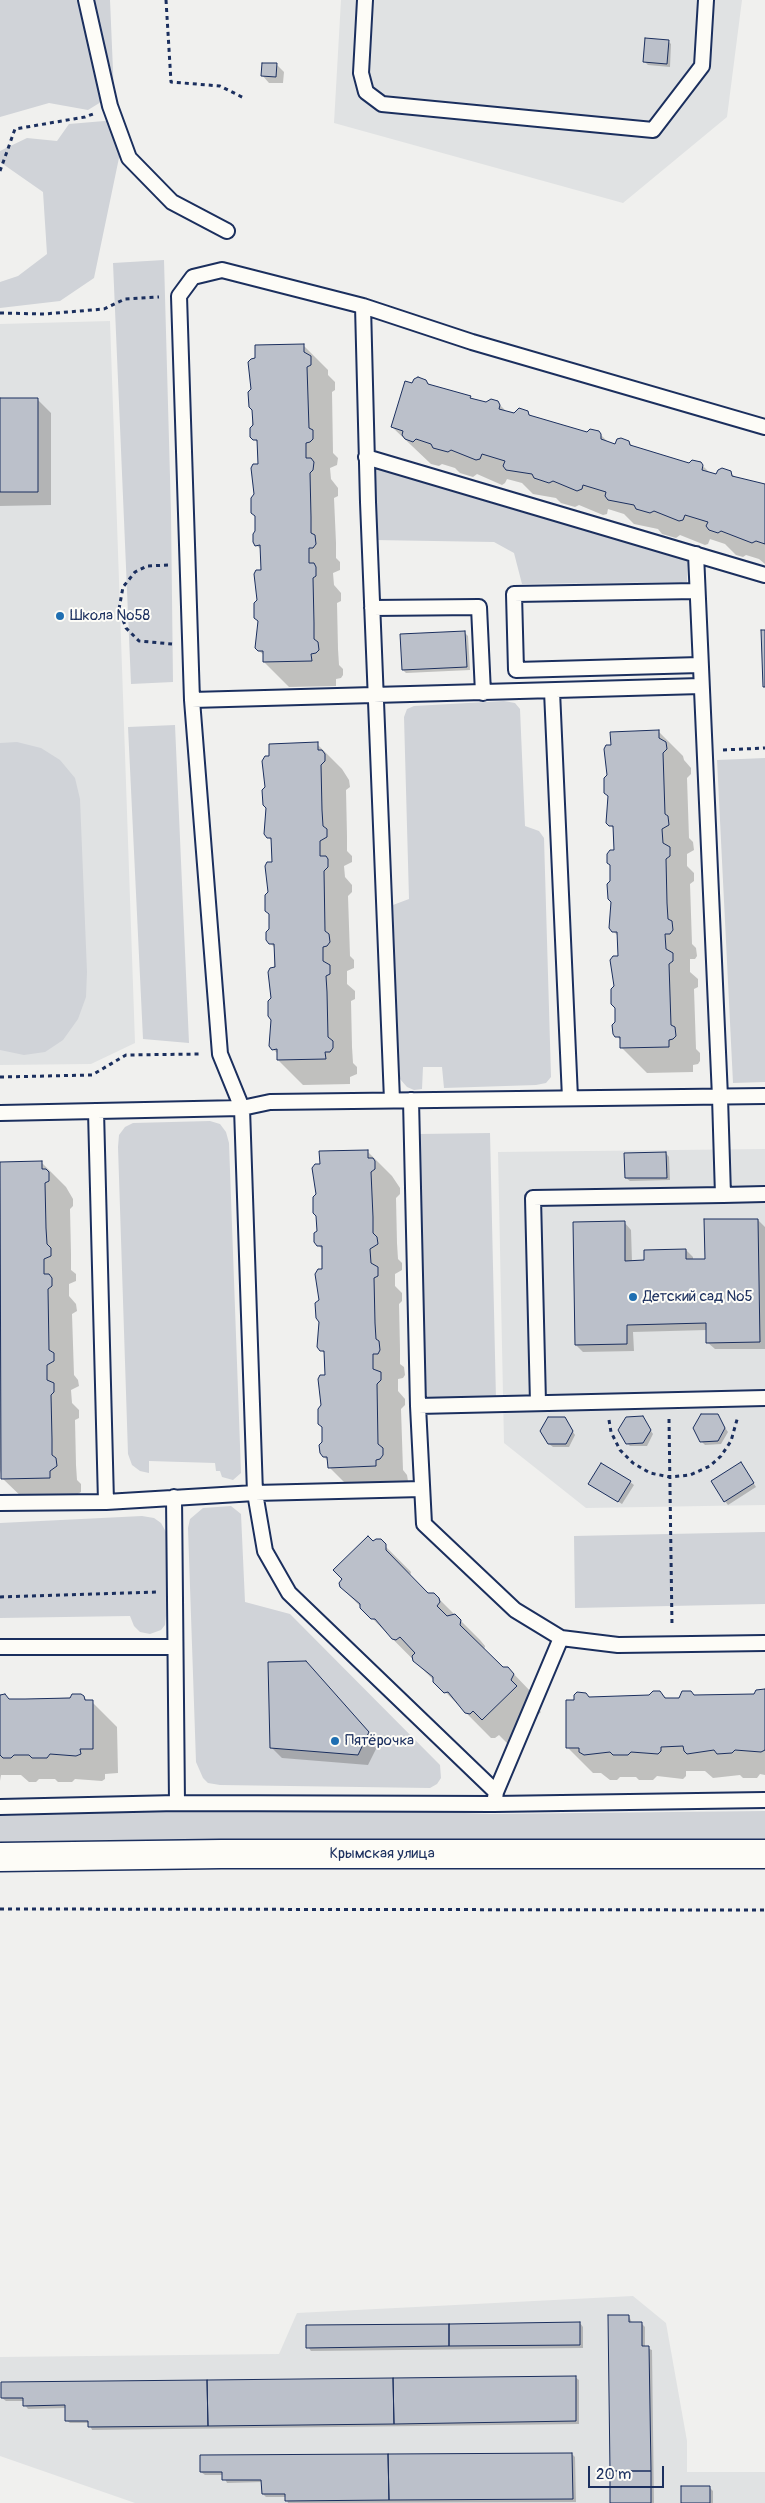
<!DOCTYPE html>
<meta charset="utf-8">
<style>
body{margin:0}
#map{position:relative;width:765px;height:2503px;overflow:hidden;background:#f0f0ee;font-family:Pangolin,sans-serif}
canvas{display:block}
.scale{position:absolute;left:588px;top:2466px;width:76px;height:22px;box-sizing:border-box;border:2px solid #1b2f5e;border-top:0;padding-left:6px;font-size:15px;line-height:18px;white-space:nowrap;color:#1b2f5e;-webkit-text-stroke:4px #fdfcf7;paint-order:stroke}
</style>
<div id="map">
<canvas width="765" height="2503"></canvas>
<div class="scale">20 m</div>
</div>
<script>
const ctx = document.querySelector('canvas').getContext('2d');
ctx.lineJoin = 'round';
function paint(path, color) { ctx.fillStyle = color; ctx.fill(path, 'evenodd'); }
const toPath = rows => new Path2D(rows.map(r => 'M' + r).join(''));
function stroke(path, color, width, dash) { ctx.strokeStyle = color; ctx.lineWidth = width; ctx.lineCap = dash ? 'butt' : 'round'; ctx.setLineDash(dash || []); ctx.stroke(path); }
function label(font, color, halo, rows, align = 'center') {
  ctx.font = font + ' Pangolin,sans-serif'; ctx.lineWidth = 4; ctx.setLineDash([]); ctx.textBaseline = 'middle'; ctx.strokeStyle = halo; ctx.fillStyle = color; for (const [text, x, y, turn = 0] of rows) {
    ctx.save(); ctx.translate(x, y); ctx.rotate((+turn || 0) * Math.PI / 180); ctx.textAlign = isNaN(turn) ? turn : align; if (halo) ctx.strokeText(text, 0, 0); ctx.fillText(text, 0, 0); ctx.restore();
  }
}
const built = toPath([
 [341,0,742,0,727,117,623,203,334,123],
 [110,321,135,1043,91,1064,0,1065,0,324],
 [765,1149,765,1505,586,1508,504,1443,498,1152],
 [633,2296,666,2323,687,2441,687,2472,765,2472,765,2503,135,2503,0,2456,0,2357,279,2354,297,2313]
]);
const green = toPath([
 [0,0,110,0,114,94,88,110,49,103,0,117],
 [116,120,120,153,94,278,60,301,0,308,0,282,18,276,47,254,43,192,0,162,0,151,27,138,57,141,69,124],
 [164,260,171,513,173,682,131,684,113,263],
 [372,467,688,559,687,582,522,584,514,553,494,542,374,540],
 [504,701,515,703,520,709,525,826,539,831,544,838,551,1077,546,1083,536,1085,444,1088,442,1067,423,1067,422,1089,414,1090,407,1087,400,1079,399,1067,393,905,409,899,404,717,407,709,414,706],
 [175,725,189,1043,143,1039,128,727],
 [17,742,41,748,60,760,75,778,80,799,87,972,86,997,78,1019,63,1040,45,1052,24,1055,0,1050,0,743],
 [765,758,765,1082,733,1083,717,760],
 [210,1121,220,1124,226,1132,229,1143,241,1473,233,1480,222,1477,220,1471,216,1471,215,1463,149,1461,149,1473,140,1471,132,1465,128,1454,118,1147,119,1135,125,1127,133,1123],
 [490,1133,496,1400,422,1402,419,1134],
 [231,1506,241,1514,245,1602,290,1614,440,1765,441,1778,437,1784,430,1788,220,1785,208,1783,203,1778,196,1762,188,1528,190,1519,203,1508],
 [142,1516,154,1518,161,1523,166,1532,166,1616,165,1625,161,1630,150,1634,140,1632,134,1626,130,1616,0,1618,0,1523],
 [765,1532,765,1604,575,1608,574,1536],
 [175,1811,414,1811,490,1814,765,1811,765,1850,0,1851,0,1816]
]);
const shadow = toPath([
 [668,41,671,44,670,67,648,65,645,62],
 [276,64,284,72,283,83,269,83,262,75],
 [303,345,328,370,328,375,335,382,335,390,332,392,333,453,338,458,337,465,330,468,331,479,338,488,338,496,334,498,336,543,336,558,340,562,340,570,333,573,334,585,341,593,341,601,337,603,338,649,339,665,343,669,343,675,341,678,336,679,336,686,289,687,264,662,264,655,259,651,258,600,262,571,262,550,256,545,255,495,259,465,259,444,251,436,253,410],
 [426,381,431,387,473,400,486,403,497,402,508,413,514,415,527,412,533,418,588,434,599,433,609,443,616,445,629,442,634,448,689,464,700,463,711,474,717,476,730,472,736,478,765,487,765,564,759,559,746,555,743,557,736,555,725,544,710,539,708,544,705,545,680,535,676,538,662,534,658,529,634,524,624,514,608,509,607,514,603,515,579,505,575,507,561,503,556,498,533,494,522,483,507,479,505,483,502,485,477,474,473,477,460,473,455,468,442,464,439,466,431,464,392,427,413,385],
 [0,399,37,399,51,413,51,505,0,506],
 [465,633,468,636,470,670,406,673,403,670],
 [658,731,683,756,684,760,691,768,691,774,687,778,689,838,693,842,694,850,687,854,687,866,694,873,694,881,690,884,692,944,696,948,697,956,695,959,690,959,690,972,698,979,698,987,694,989,696,1049,700,1053,700,1061,698,1064,693,1065,693,1072,647,1073,622,1048,622,1042,614,1033,616,1023,615,986,619,956,618,936,613,931,612,881,615,851,615,830,610,825,609,776,612,746],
 [317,744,342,769,349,780,350,787,346,790,347,836,347,851,352,856,352,862,344,866,345,877,352,885,352,892,348,896,350,956,354,960,354,968,347,971,347,984,355,991,355,999,351,1001,352,1047,353,1063,357,1067,357,1074,350,1077,350,1084,303,1085,278,1060,278,1054,273,1049,272,998,275,948,270,943,269,893,273,863,273,842,268,837],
 [367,1151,392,1176,400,1188,400,1194,396,1198,397,1243,398,1259,402,1263,402,1270,395,1274,395,1286,402,1293,402,1301,399,1304,400,1349,400,1364,404,1367,405,1375,403,1378,398,1379,398,1391,405,1399,405,1405,401,1409,403,1470,407,1475,408,1481,405,1484,354,1492,329,1467,329,1462,323,1456,323,1406,326,1355,321,1350,320,1300,324,1271,323,1250,318,1245],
 [666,1153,669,1157,670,1180,630,1181,626,1178],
 [41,1162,66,1187,73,1199,73,1206,70,1209,71,1254,71,1270,76,1274,76,1281,69,1284,69,1296,76,1304,77,1311,72,1314,74,1375,78,1380,79,1386,71,1390,72,1403,79,1410,79,1418,75,1420,76,1465,77,1480,81,1484,81,1492,74,1496,28,1503,2,1478,0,1470,0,1163],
 [758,1220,765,1227,765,1349,715,1349,707,1342,707,1330,633,1332,634,1351,583,1352,576,1345,624,1222,631,1230,632,1262,645,1261,686,1250,693,1257,693,1260,706,1260],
 [717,1416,728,1432,721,1444,705,1445,701,1441],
 [642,1417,653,1434,647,1446,630,1446,627,1443],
 [564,1418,575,1435,569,1447,553,1447,549,1444],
 [744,1467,756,1487,728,1505,725,1501],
 [630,1482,634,1485,622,1504,590,1484],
 [380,1541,411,1572,410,1576,428,1594,434,1594,480,1640,485,1646,484,1651,502,1669,508,1668,533,1694,535,1706,541,1712,508,1744,499,1735,495,1738,491,1738,341,1587,373,1543],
 [316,1674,379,1743,368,1765,282,1758,271,1747],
 [765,1691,765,1775,760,1774,757,1778,743,1778,740,1775,713,1778,705,1771,686,1771,686,1776,683,1779,657,1776,653,1780,639,1780,636,1777,620,1777,617,1780,610,1780,601,1773,593,1773,568,1748,575,1701,589,1698,650,1697,660,1692,667,1699,694,1696,755,1695],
 [0,1697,9,1700,84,1697,88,1702,92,1702,117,1727,118,1773,105,1774,105,1779,102,1781,75,1779,72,1782,58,1782,55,1779,39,1779,36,1782,29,1782,21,1775,1,1775,0,1781],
 [629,2316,632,2323,641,2323,645,2327,645,2347,652,2350,654,2503,611,2503],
 [580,2323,583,2327,583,2348,311,2351,308,2347],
 [575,2377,579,2380,579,2424,92,2430,89,2423,70,2423,66,2420,66,2408,28,2409,25,2405,25,2401,6,2401,2,2398],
 [572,2454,575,2457,576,2502,288,2503,286,2497,266,2497,263,2494,263,2482,227,2483,223,2475,205,2475,201,2472],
 [710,2488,713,2491,713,2503,682,2503]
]);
const building = toPath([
 [645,38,669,40,667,64,643,62,645,38],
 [262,63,277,63,276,77,261,76,262,63],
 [304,344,304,352,311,356,311,365,307,367,309,428,313,430,313,439,310,442,306,443,306,458,311,458,314,462,313,470,310,473,311,517,311,533,315,535,316,544,313,548,309,548,309,563,314,563,316,567,316,576,313,578,314,623,314,639,318,642,319,650,316,653,311,654,312,661,263,662,263,651,258,651,255,648,258,621,254,618,254,603,257,600,254,574,256,570,261,570,260,545,255,546,253,542,253,534,255,531,255,516,251,513,251,498,254,494,251,468,253,464,258,464,257,440,253,440,250,437,250,428,253,425,252,410,249,407,248,392,251,389,248,362,251,359,255,358,255,345,304,344],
 [418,377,426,380,428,384,471,396,470,398,486,402,491,399,498,401,500,405,499,409,514,413,519,408,528,411,529,415,587,432,590,429,599,431,601,434,601,439,615,444,617,439,621,438,629,441,630,445,689,463,692,460,701,462,703,465,702,470,716,474,718,470,722,468,731,471,732,476,765,484,765,544,756,541,752,543,721,531,718,533,709,530,706,526,708,522,685,515,683,520,679,521,654,511,650,513,636,509,634,505,608,500,605,496,606,492,583,485,582,489,577,491,553,481,549,483,534,478,532,474,506,470,503,466,505,461,482,454,480,459,476,460,451,450,448,452,433,448,431,444,416,439,413,442,405,439,402,435,403,431,391,427,405,381,412,383,414,379,418,377],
 [0,398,38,398,38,492,0,492,0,398],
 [761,630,765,630,765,687,763,687,761,630],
 [465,631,467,667,402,670,400,634,465,631],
 [659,730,659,738,666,742,667,749,663,753,665,814,668,816,669,825,662,829,663,843,670,847,670,856,666,859,667,903,668,919,672,921,673,930,670,934,665,934,666,949,673,953,673,961,669,964,671,1025,675,1027,676,1036,673,1039,669,1040,669,1047,620,1048,620,1037,615,1037,613,1034,612,1025,615,1022,615,1008,611,1004,611,989,614,986,610,960,613,956,618,956,617,932,612,932,609,928,611,902,608,899,607,884,610,881,610,865,607,863,607,854,610,850,614,850,613,826,609,826,606,823,608,796,604,793,604,778,607,775,604,749,606,745,611,745,610,732,659,730],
 [318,742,318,750,322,750,325,754,325,761,321,765,322,810,323,826,327,829,327,837,320,841,320,856,326,856,328,859,328,867,324,871,325,931,329,934,330,942,327,946,323,947,323,961,330,965,330,974,326,976,327,992,328,1037,333,1041,333,1048,330,1052,325,1052,326,1059,277,1060,277,1049,272,1050,269,1046,271,1020,268,1016,268,1001,271,998,268,972,270,968,275,967,274,944,269,944,266,940,266,932,269,929,269,914,265,911,265,895,268,892,265,866,267,862,272,862,271,838,267,838,264,834,266,808,263,805,262,790,265,787,262,761,265,756,269,756,269,744,318,742],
 [368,1150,368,1158,373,1158,375,1161,375,1169,371,1172,373,1217,373,1233,377,1237,378,1244,370,1249,371,1263,378,1267,378,1276,374,1278,375,1323,376,1339,379,1341,380,1350,378,1354,373,1354,373,1369,381,1372,381,1380,377,1384,378,1444,383,1448,383,1455,380,1459,376,1460,376,1466,328,1468,327,1457,323,1457,320,1453,319,1445,322,1442,322,1427,318,1424,318,1409,321,1405,318,1379,320,1375,325,1375,324,1351,320,1351,317,1347,319,1322,316,1318,315,1303,319,1300,315,1274,318,1269,322,1269,322,1246,317,1246,314,1242,314,1233,317,1231,316,1216,313,1213,313,1197,316,1194,312,1168,315,1164,320,1164,319,1151,368,1150],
 [666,1152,667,1178,625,1178,624,1153,666,1152],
 [42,1161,42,1169,46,1169,49,1172,49,1181,45,1183,46,1228,47,1244,51,1248,51,1256,44,1259,44,1274,49,1274,52,1278,52,1286,48,1289,49,1350,54,1353,54,1361,47,1365,47,1380,54,1383,54,1392,51,1395,52,1439,52,1455,56,1458,57,1466,50,1471,50,1478,1,1479,0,1162,42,1161],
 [704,1219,758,1219,760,1342,706,1343,706,1323,627,1325,627,1344,575,1345,573,1222,625,1221,625,1261,644,1260,644,1250,686,1249,686,1259,705,1259,704,1219],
 [701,1414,718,1414,725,1428,718,1441,700,1442,693,1428,701,1414],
 [643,1416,651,1430,643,1443,626,1444,618,1430,626,1417,643,1416],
 [548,1417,565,1417,573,1431,566,1444,548,1444,540,1431,548,1417],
 [741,1462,754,1483,724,1502,711,1481,741,1462],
 [601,1463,631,1481,618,1502,588,1484,601,1463],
 [368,1536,373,1541,376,1539,381,1539,386,1544,386,1550,428,1593,434,1593,439,1598,440,1602,437,1606,447,1616,455,1614,461,1620,460,1625,503,1667,508,1667,514,1674,511,1680,517,1686,482,1720,473,1711,470,1714,465,1713,448,1692,444,1693,433,1682,433,1677,413,1661,412,1656,415,1653,400,1637,396,1640,392,1639,375,1619,371,1619,360,1608,360,1604,340,1587,339,1583,342,1579,333,1570,368,1536],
 [306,1661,369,1732,358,1755,270,1748,268,1662,306,1661],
 [765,1689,765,1750,761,1752,735,1750,732,1753,717,1754,714,1750,687,1754,684,1751,683,1746,661,1747,661,1751,658,1754,631,1752,628,1755,613,1755,610,1752,584,1755,579,1752,579,1748,566,1748,566,1700,574,1700,574,1695,577,1692,586,1693,589,1697,649,1695,653,1691,660,1691,665,1698,679,1698,682,1691,691,1691,694,1695,754,1694,756,1690,765,1689],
 [5,1694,9,1699,25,1699,70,1698,72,1694,81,1694,84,1696,85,1700,93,1700,93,1749,80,1749,81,1754,76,1756,50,1754,47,1758,32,1758,29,1755,14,1755,11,1758,3,1758,0,1755,0,1695,5,1694],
 [608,2315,629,2315,629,2322,642,2322,642,2346,649,2346,651,2471,610,2471,608,2315],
 [580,2322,580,2345,449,2346,449,2324,580,2322],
 [449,2324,449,2346,306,2348,306,2325,449,2324],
 [576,2376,576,2421,394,2424,393,2378,576,2376],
 [393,2378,394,2424,208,2426,207,2380,393,2378],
 [207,2380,208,2426,88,2427,88,2421,65,2421,65,2405,23,2406,23,2398,1,2398,1,2382,207,2380],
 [572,2453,573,2499,389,2500,388,2454,572,2453],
 [388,2454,389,2500,285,2501,285,2494,262,2494,261,2480,222,2480,222,2472,200,2472,200,2455,388,2454],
 [610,2471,651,2471,651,2503,610,2503,610,2471],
 [681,2486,710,2486,710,2503,681,2503,681,2486]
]);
const path = toPath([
 [166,0,171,82,220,86,244,98],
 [0,171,15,129,85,117,93,114],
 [0,313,44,314,104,309,125,299,159,297],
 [168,565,147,566,135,572,123,587,119,609,126,628,139,641,172,644],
 [723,750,765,748],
 [0,1077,92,1075,126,1055,202,1054],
 [669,1419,672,1625],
 [609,1420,611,1432,620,1450,633,1463,650,1473,670,1477,690,1475,710,1466,721,1456,731,1441,738,1416],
 [0,1597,157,1592],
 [0,1909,765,1910]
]);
const service = toPath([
 [86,0,110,106,129,158,172,202,227,231],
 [365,0,361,73,366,92,382,104,653,130,702,66,706,0],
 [363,306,368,502,392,1100],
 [366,457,765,575],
 [696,554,720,1097,723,1195,765,1194],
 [697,591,514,594,516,670,700,665],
 [372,608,479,607,483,693],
 [552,691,570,1098],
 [192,700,701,686],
 [411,1100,418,1406,424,1524,515,1610,561,1638,618,1645,765,1643],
 [96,1111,106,1502],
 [0,1113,242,1108,270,1102,765,1096],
 [538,1403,533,1198,723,1195],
 [418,1406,765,1398],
 [174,1497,177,1803],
 [0,1503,106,1502,255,1493,422,1489],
 [0,1647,174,1647],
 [496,1792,561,1638],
 [494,1804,496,1792,289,1593,265,1551,255,1493,242,1108,220,1054,192,700,179,296,193,277,222,270,363,306,472,342,765,427],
 [0,1807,177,1803,494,1804,765,1800]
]);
const tertiary = toPath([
 [0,1857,221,1854,765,1854]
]);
const markers = [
 [60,616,5,"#1f6fb2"],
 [633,1297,5,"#1f6fb2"],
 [335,1741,5,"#1f6fb2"]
];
const poiNames = [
 ["Школа №58",70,616],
 ["Детский сад №5",643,1297],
 ["Пятёрочка",345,1741]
];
const streetNames = [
 ["Крымская улица",382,1854]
];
paint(built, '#e0e2e3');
paint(green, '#d0d3d8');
paint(shadow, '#0003');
paint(building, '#bbc0ca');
stroke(building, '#1b2f5e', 1);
stroke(service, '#1b2f5e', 18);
stroke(tertiary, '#1b2f5e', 31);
stroke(path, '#1b2f5e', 3, [4, 4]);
stroke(service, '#fdfcf7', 14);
stroke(tertiary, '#fdfcf7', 28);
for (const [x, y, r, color] of markers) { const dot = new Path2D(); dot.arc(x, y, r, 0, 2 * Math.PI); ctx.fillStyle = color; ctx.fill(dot); stroke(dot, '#fdfcf7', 2); }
label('15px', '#1b2f5e', '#fdfcf7', poiNames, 'left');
label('15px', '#1b2f5e', '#fdfcf7', streetNames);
</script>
